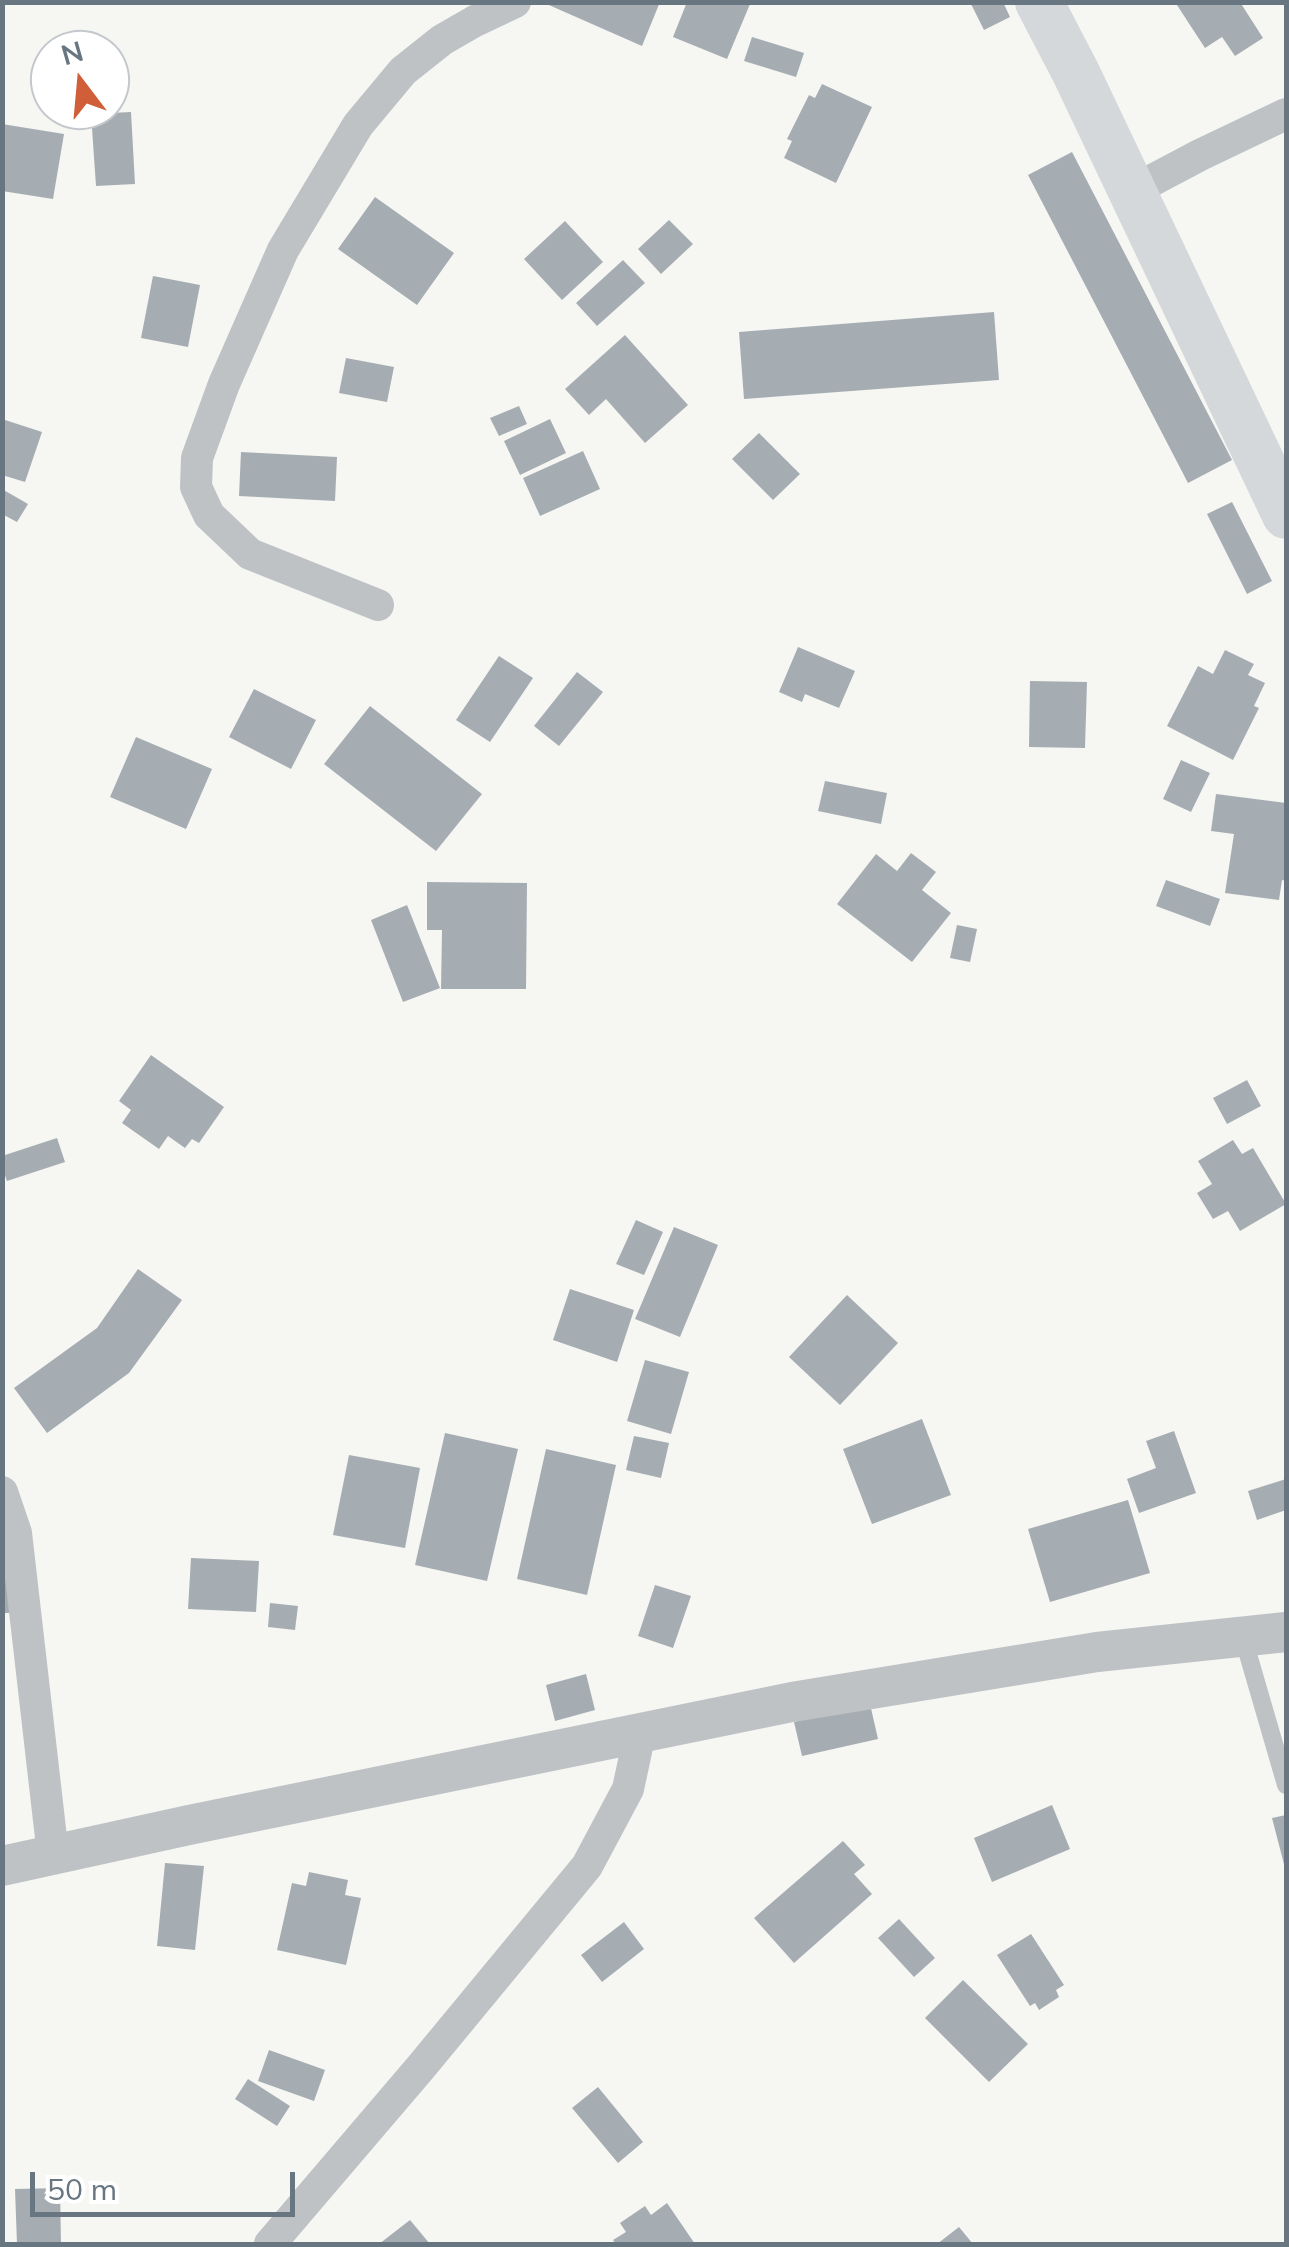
<!DOCTYPE html>
<style>
body{margin:0}
#map{position:relative;width:1289px;height:2247px;overflow:hidden;background:#f6f6f3;font-family:Mulish,sans-serif}
canvas{display:block}
.frame{position:absolute;inset:0;border:5px solid #687681;pointer-events:none}
.north{position:absolute;left:30px;top:30px;width:100px;height:100px;box-sizing:border-box;background:#fff;border:2px solid #c3c8cd;border-radius:50%;rotate:344deg;font-size:28px;font-weight:700;line-height:40px;text-align:center;color:#687681}
.north::after{content:'';display:block;margin:auto;width:35px;height:45px;background:#d05e39;clip-path:polygon(50% 0,100% 100%,50% 72%,0 100%)}
.scale{position:absolute;left:30px;top:2172px;width:265px;height:45px;box-sizing:border-box;border:5px solid #687681;border-top:0;padding-left:12px;font-size:30px;line-height:35px;white-space:nowrap;color:#687681;-webkit-text-stroke:8px #fff;paint-order:stroke}
</style>
<div id="map">
<canvas width="1289" height="2247"></canvas>
<div class="frame"></div>
<div class="north">N</div>
<div class="scale">50 m</div>
</div>
<script>
const ctx = document.querySelector('canvas').getContext('2d');
ctx.lineJoin = 'round';
function paint(path, color) { ctx.fillStyle = color; ctx.fill(path, 'evenodd'); }
const toPath = rows => new Path2D(rows.map(r => 'M' + r).join(''));
function stroke(path, color, width, dash) { ctx.strokeStyle = color; ctx.lineWidth = width; ctx.lineCap = dash ? 'butt' : 'round'; ctx.setLineDash(dash || []); ctx.stroke(path); }
const building = toPath([
 [542,2,660,2,642,46],
 [687,2,750,4,727,59,673,37],
 [970,2,1003,2,1010,17,984,30],
 [1175,2,1240,2,1263,38,1235,56,1222,37,1205,48],
 [752,37,804,53,796,77,744,61],
 [822,84,872,107,836,183,784,158,792,141,787,139,809,95,815,98],
 [131,112,135,184,96,186,91,114],
 [2,124,64,134,53,199,2,191],
 [1072,152,1232,460,1188,483,1028,175],
 [375,197,454,253,417,305,338,249],
 [669,220,693,244,661,274,638,249],
 [565,221,603,262,562,300,524,259],
 [623,260,645,283,597,326,576,303],
 [153,276,200,285,188,347,141,338],
 [994,312,999,380,744,399,739,332],
 [625,335,688,405,645,443,606,399,589,415,565,389],
 [346,358,394,367,387,402,339,393],
 [519,406,527,424,499,436,490,418],
 [2,419,42,432,25,482,2,475],
 [550,419,566,453,520,475,504,441],
 [759,433,800,474,773,500,732,459],
 [583,451,600,489,540,516,523,478],
 [241,452,337,457,335,501,239,496],
 [2,489,28,504,17,522,2,514],
 [1232,502,1272,581,1247,594,1207,514],
 [798,647,855,671,839,708,805,694,802,702,779,692],
 [1225,650,1254,664,1248,675,1265,683,1254,706,1259,708,1233,760,1167,726,1198,666,1213,674],
 [499,656,533,678,490,742,456,720],
 [577,672,603,692,559,746,534,726],
 [1030,681,1087,682,1085,748,1029,747],
 [254,689,316,720,291,769,229,737],
 [370,706,482,794,436,851,324,764],
 [136,737,212,769,186,829,110,797],
 [1181,760,1210,773,1191,812,1163,799],
 [825,781,887,793,881,824,818,811],
 [1216,794,1286,803,1286,881,1282,880,1279,900,1225,893,1234,834,1211,831],
 [911,853,936,872,922,890,951,913,912,962,837,904,876,854,897,871],
 [1166,880,1220,899,1210,926,1156,906],
 [427,882,527,883,526,989,441,989,442,930,427,930],
 [407,905,440,988,403,1002,371,920],
 [957,925,977,929,970,962,950,958],
 [151,1055,224,1107,199,1143,192,1139,185,1148,168,1136,159,1149,122,1123,131,1110,119,1101],
 [1247,1080,1261,1106,1227,1124,1213,1098],
 [57,1138,65,1162,7,1181,2,1167,2,1156],
 [1233,1140,1242,1154,1253,1148,1286,1204,1240,1231,1228,1211,1213,1219,1197,1193,1212,1184,1198,1161],
 [636,1220,663,1232,644,1275,616,1264],
 [674,1227,718,1245,680,1337,635,1319],
 [138,1269,182,1300,129,1373,47,1433,14,1388,97,1328],
 [570,1289,634,1310,617,1362,553,1340],
 [847,1295,898,1343,840,1405,789,1357],
 [645,1360,689,1372,671,1434,627,1421],
 [922,1419,951,1495,872,1524,843,1449],
 [1174,1431,1196,1493,1139,1513,1127,1479,1156,1468,1146,1441],
 [445,1433,518,1449,487,1581,415,1565],
 [634,1436,669,1443,661,1478,626,1470],
 [546,1449,616,1465,587,1595,517,1579],
 [349,1455,420,1468,405,1548,333,1535],
 [1286,1479,1286,1510,1257,1520,1248,1491],
 [1128,1500,1150,1573,1050,1602,1028,1529],
 [191,1558,259,1561,256,1612,188,1609],
 [2,1565,9,1565,11,1613,2,1613],
 [655,1585,691,1596,673,1648,638,1636],
 [270,1603,298,1606,295,1630,268,1627],
 [586,1674,595,1710,555,1721,546,1685],
 [870,1704,878,1739,802,1756,794,1722],
 [1052,1805,1070,1849,992,1882,974,1838],
 [1286,1815,1286,1867,1285,1868,1272,1818],
 [843,1841,865,1865,854,1874,872,1894,794,1963,754,1918],
 [165,1863,204,1866,195,1950,157,1946],
 [309,1872,348,1880,345,1895,361,1898,346,1965,277,1950,292,1883,306,1886],
 [899,1919,935,1958,914,1977,878,1938],
 [624,1922,644,1949,602,1982,581,1955],
 [1031,1934,1064,1985,1056,1990,1059,1997,1039,2010,1035,2003,1030,2006,997,1955],
 [963,1980,1028,2044,989,2082,925,2018],
 [269,2050,325,2070,314,2101,258,2081],
 [248,2079,290,2106,277,2126,235,2099],
 [598,2087,643,2142,618,2163,572,2108],
 [60,2188,61,2244,17,2244,15,2189],
 [667,2203,695,2244,616,2244,613,2240,626,2232,620,2223,645,2206,651,2215],
 [410,2220,430,2244,379,2244],
 [959,2227,973,2244,937,2244]
]);
const service = toPath([
 [1243,1637,1286,1785]
]);
const minor = toPath([
 [1132,191,1200,155,1286,114],
 [378,605,250,554,209,515,196,487,197,458,224,384,283,250,358,125,403,71,442,40,475,21,515,2],
 [2,1492,16,1533,53,1855],
 [270,2244,421,2067,587,1866,628,1789,640,1733]
]);
const tertiary = toPath([
 [2,1866,189,1825,792,1702,1097,1652,1286,1632]
]);
const secondary = toPath([
 [1039,2,1076,73,1286,515]
]);
paint(building, '#a6adb2');
stroke(service, '#bec2c5', 18);
stroke(minor, '#bec2c5', 32);
stroke(tertiary, '#bec2c5', 40);
stroke(secondary, '#d5d8db', 48);
</script>
